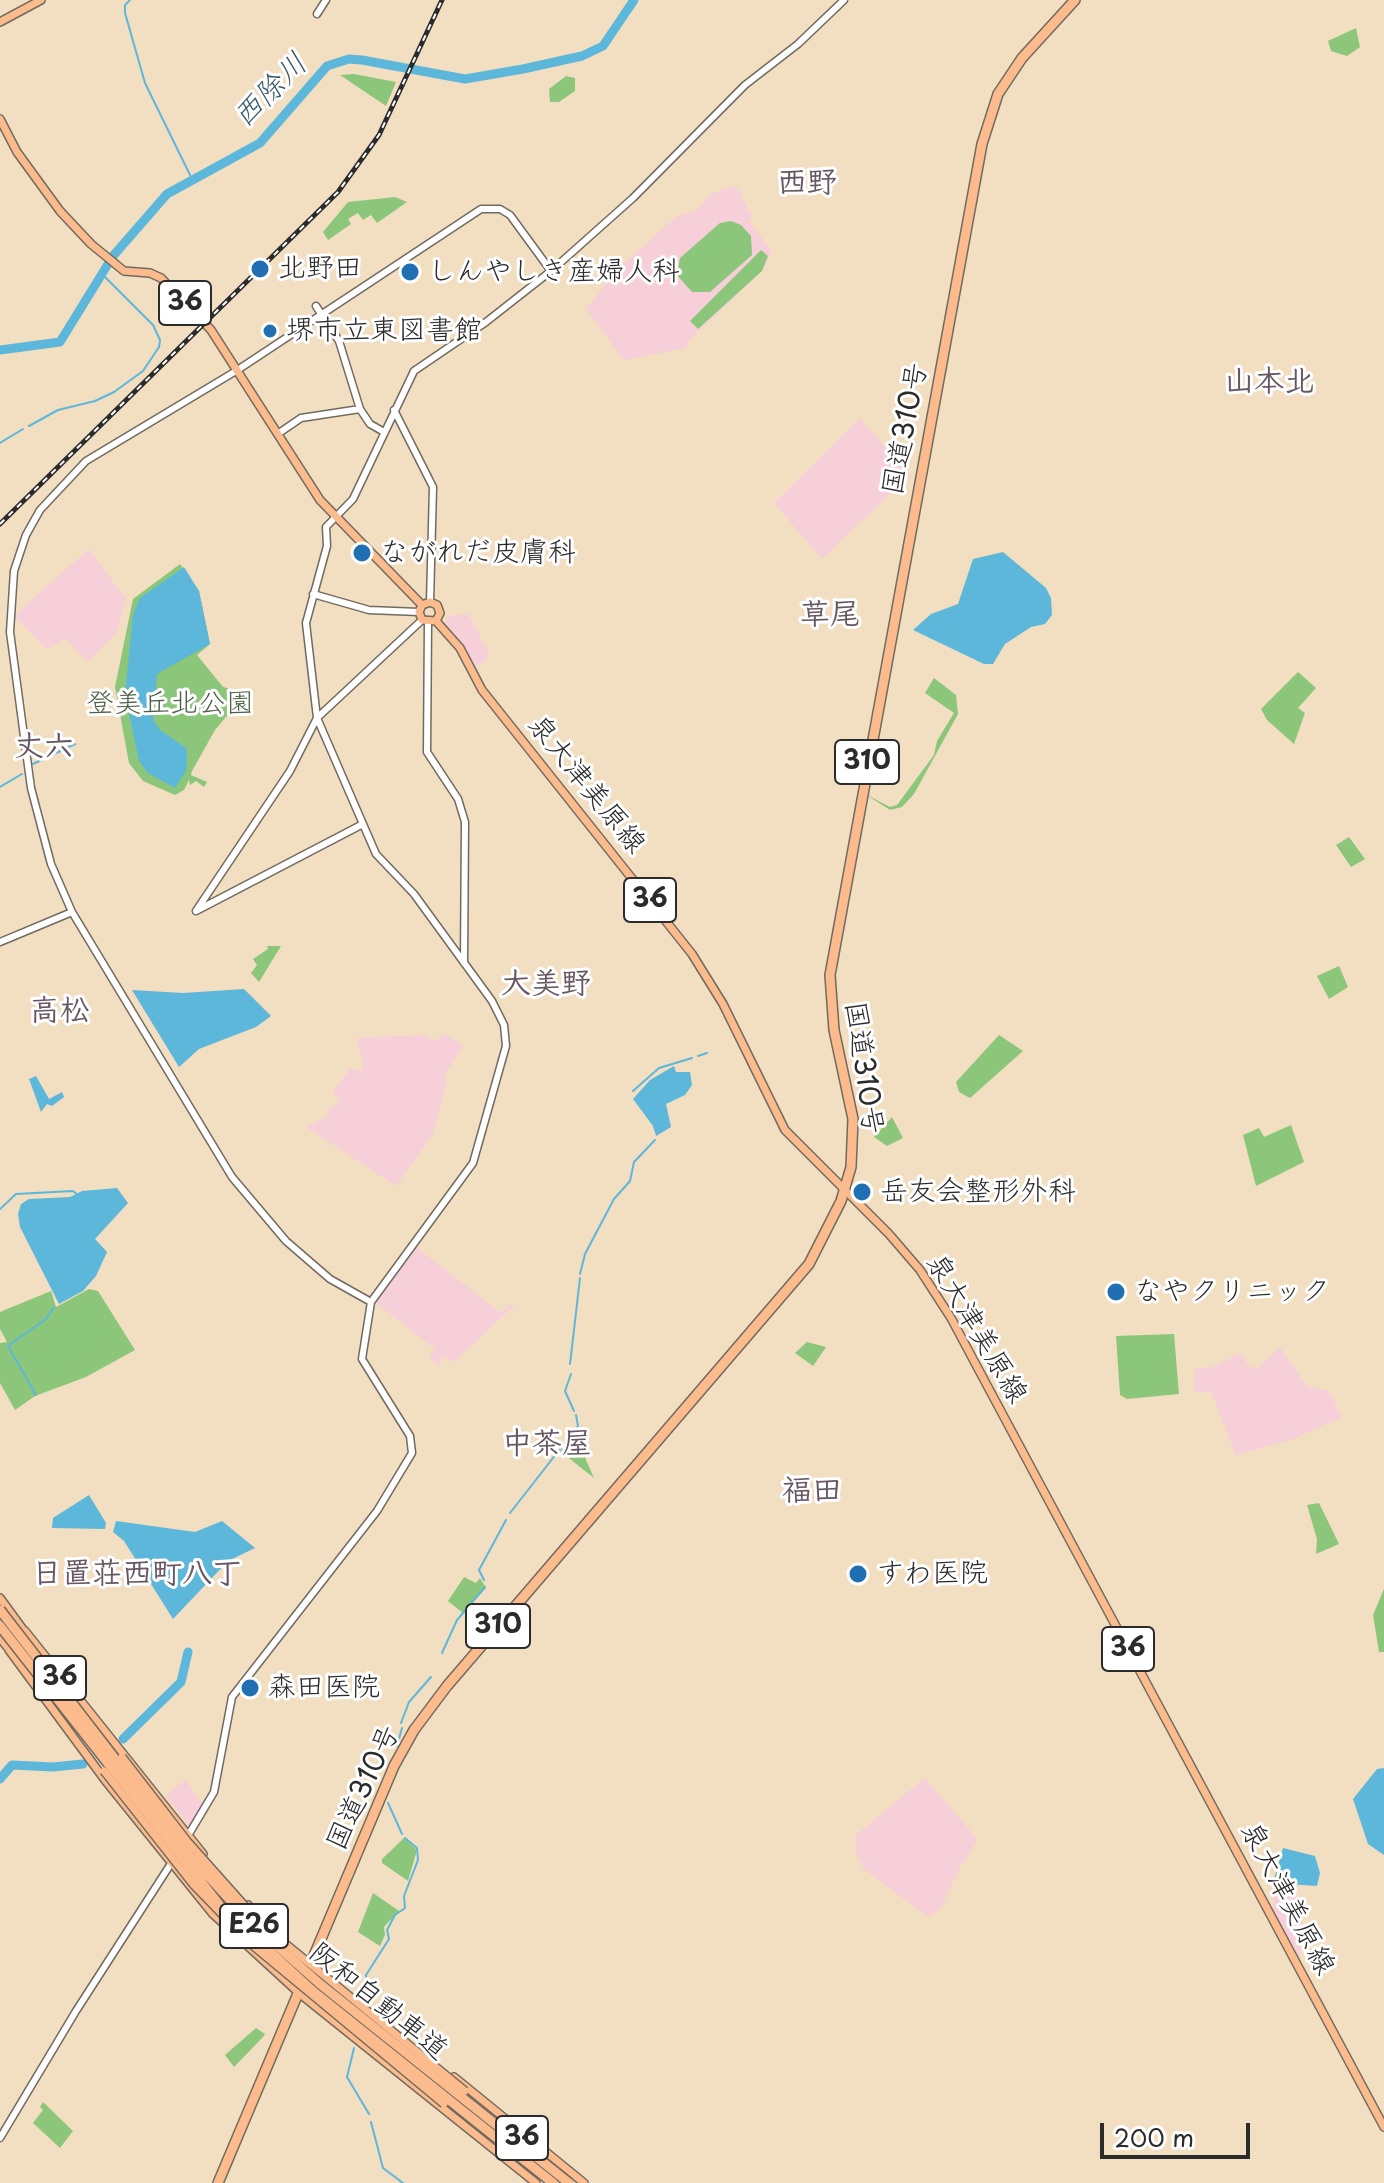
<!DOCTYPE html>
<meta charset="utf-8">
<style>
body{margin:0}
#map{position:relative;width:1384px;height:2183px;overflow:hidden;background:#f2dec1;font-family:"Playpen Sans",sans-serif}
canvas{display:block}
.scale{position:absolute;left:1100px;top:2123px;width:150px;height:36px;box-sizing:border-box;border:4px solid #2b2b2b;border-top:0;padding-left:10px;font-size:24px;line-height:28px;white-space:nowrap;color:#2b2b2b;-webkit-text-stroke:6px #fff;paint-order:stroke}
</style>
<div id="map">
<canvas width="1384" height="2183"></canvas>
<div class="scale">200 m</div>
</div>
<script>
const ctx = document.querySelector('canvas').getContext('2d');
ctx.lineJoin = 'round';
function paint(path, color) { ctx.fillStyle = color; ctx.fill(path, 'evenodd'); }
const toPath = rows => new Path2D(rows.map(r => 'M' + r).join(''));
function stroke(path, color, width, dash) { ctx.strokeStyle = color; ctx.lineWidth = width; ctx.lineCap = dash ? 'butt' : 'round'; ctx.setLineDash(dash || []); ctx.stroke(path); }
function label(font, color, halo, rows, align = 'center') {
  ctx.font = font + ' "Playpen Sans","Klee One",sans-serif'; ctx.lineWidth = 6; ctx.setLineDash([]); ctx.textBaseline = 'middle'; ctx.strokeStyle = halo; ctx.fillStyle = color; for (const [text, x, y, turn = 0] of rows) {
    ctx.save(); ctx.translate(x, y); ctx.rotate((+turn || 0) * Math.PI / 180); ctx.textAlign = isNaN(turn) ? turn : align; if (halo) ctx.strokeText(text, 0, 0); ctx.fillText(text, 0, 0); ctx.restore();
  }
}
const built = toPath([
 [728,187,737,188,752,216,750,222,772,252,762,271,689,340,686,348,624,360,586,309,616,271,677,216,697,210,711,194],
 [860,418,913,478,907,477,822,559,774,503],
 [89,549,126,599,116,634,87,662,65,638,47,650,17,619,17,613],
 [468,614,488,651,486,661,473,667,460,641,445,623,448,616],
 [444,1034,463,1046,444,1076,446,1083,433,1134,396,1186,306,1127,329,1116,327,1110,341,1102,332,1092,351,1068,361,1071,363,1062,357,1038,424,1035,434,1041],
 [416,1247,501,1313,512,1303,515,1305,454,1362,444,1356,439,1366,429,1358,435,1349,376,1303],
 [1280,1347,1307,1387,1328,1390,1342,1417,1293,1439,1236,1455,1211,1392,1194,1392,1195,1368,1208,1369,1241,1353,1249,1368,1254,1366,1256,1370],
 [925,1778,978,1840,958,1871,941,1908,928,1917,864,1869,857,1855,855,1836],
 [185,1780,204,1806,190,1827,166,1796],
 [1274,1893,1302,1897,1300,1957,1296,1958,1273,1913]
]);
const green = toPath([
 [1356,28,1360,47,1347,56,1331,51,1328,41],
 [354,74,396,82,386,106,340,75],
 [566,76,575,78,575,91,559,102,550,102,549,89],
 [395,197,407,202,377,223,371,215,363,220,358,213,348,219,351,224,328,240,323,232,348,202],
 [731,221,741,225,751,236,752,255,710,292,692,292,677,275,680,258,720,223],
 [761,250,768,256,762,271,698,329,690,321],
 [180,564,199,591,210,644,197,655,223,687,240,692,241,699,215,730,192,771,191,775,207,782,204,787,196,781,190,785,189,780,184,790,175,795,143,781,129,763,115,687,133,599],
 [1298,672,1316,688,1298,708,1305,713,1294,744,1267,720,1261,709],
 [934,678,956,695,958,714,914,794,902,807,890,810,865,794,890,807,897,805,934,755,937,741,954,713,925,693],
 [1349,837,1365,859,1351,867,1336,845],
 [267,946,281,946,259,982,251,973,257,965,253,959,268,949],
 [1339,966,1348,987,1329,999,1317,976],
 [999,1035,1023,1051,970,1098,959,1092,956,1082],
 [892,1117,903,1138,887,1146,874,1137],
 [1291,1125,1304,1162,1256,1186,1243,1135,1259,1128,1264,1137],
 [89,1289,98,1291,135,1350,86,1377,35,1396,15,1410,0,1383,0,1343,7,1342,0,1329,0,1312,51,1291,56,1307],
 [1174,1334,1179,1394,1127,1399,1120,1395,1116,1336],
 [807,1342,826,1347,813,1366,795,1353],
 [579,1429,586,1460,594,1478,560,1451],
 [1319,1503,1339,1544,1316,1554,1317,1539,1307,1505],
 [464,1577,476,1583,480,1578,486,1588,463,1613,448,1601],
 [1384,1589,1384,1652,1379,1652,1373,1615],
 [404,1838,417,1850,408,1881,382,1863,382,1859],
 [373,1893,399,1911,384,1927,385,1935,380,1946,358,1932],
 [256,2028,265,2034,263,2037,234,2067,225,2055],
 [43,2102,73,2131,60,2148,33,2123,43,2110,40,2107]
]);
const water = toPath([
 [1003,552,1046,588,1051,598,1052,615,1045,624,1031,627,1005,644,993,664,984,664,913,630,931,614,958,604,973,559],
 [184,567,199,591,210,644,157,674,153,720,160,730,186,748,187,758,186,771,175,788,148,773,139,761,125,694,133,615,140,598],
 [244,989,271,1016,256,1027,199,1049,179,1067,132,990,183,993],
 [674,1066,676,1072,690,1072,692,1085,685,1095,666,1104,671,1127,656,1136,653,1126,633,1099,650,1080],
 [36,1076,49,1099,62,1092,64,1097,52,1106,47,1104,41,1112,29,1079],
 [117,1188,128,1203,95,1239,107,1252,96,1276,83,1291,59,1304,20,1227,18,1214,21,1204,29,1199,70,1197,82,1191],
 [89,1495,106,1523,105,1529,52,1528,53,1518],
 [116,1521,195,1532,222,1521,255,1548,228,1561,173,1619,124,1541,113,1532],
 [1384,1768,1384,1855,1368,1844,1353,1799,1377,1769],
 [1283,1848,1315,1856,1320,1873,1317,1886,1273,1883]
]);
const stream = toPath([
 [130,0,125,5,125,13,145,83,192,179],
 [29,426,58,410,95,401,114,392,143,371,159,347,160,340,153,325,102,274],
 [0,443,23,429],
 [33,764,75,744],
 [0,787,22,774],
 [698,1056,707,1053],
 [633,1091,659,1068,692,1058],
 [0,1209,16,1194,73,1191,78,1195],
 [580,1274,585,1254,614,1199,630,1181,634,1162,655,1140],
 [570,1364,580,1278],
 [571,1374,565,1391,574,1411],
 [36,1395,8,1346,46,1319,54,1307],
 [510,1513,578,1426,576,1415],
 [484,1580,479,1570,506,1520],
 [442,1653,457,1620,485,1587],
 [401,1723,409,1702,431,1677],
 [397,1746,402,1728],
 [388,1803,402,1834],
 [369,2000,366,1975,389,1939,387,1930,395,1915,405,1908,404,1896,418,1860,417,1848,405,1838],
 [354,2048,347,2077,369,2114],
 [371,2122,383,2168,403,2183]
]);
const river = toPath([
 [0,350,60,342,113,256,167,194,260,143,327,66,349,59,362,60,465,79,523,69,582,56,603,46,634,0],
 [123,1739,181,1682,188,1652],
 [0,1779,12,1765,53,1767,83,1764]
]);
const minor = toPath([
 [317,14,326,0],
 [316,306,339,341,360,409],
 [394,410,433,487,430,602],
 [279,433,301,418,360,409,370,424,384,432],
 [313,594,369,610,419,612],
 [428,623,427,752,458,799,465,822,464,963],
 [196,911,290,771,317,718,422,620],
 [196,911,363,824],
 [0,942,72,912],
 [371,1302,330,1279,286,1241,232,1177,72,912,51,864,31,788,10,632,14,571,26,535,40,510,86,461,236,371,481,209,500,209,510,215,551,271],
 [186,1839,214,1792,232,1697,377,1511,412,1453,410,1436,362,1359,371,1302,473,1163,506,1046,504,1025,492,1001,414,894,376,854,317,718,306,623,327,546,326,527,353,499,414,371,486,322,551,271,633,198,745,85,798,44,844,0],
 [0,2138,76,2011,172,1862]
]);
const major = toPath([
 [0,22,41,0],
 [0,119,17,152,60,211,91,244,124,271,150,273,161,278,211,330,320,500,422,605],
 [422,605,430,602,437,605,440,613,436,621],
 [422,605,419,612,422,620,436,621],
 [436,621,460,648,482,690,692,954,723,1004,785,1130,889,1234,920,1270,951,1318,1384,2127],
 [0,1598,27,1635],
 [25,1631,203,1854],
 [0,1638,12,1653],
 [9,1650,105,1780,213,1914,299,1993,536,2183],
 [61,1680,88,1714],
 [248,1905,277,1933],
 [454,2077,584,2183]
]);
const highway = toPath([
 [218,2183,394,1766,414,1730,447,1686,809,1264,841,1201,851,1167,853,1119,834,1030,830,975,982,144,998,94,1022,58,1075,0]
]);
const rail = toPath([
 [0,524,338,192,379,135,442,0]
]);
const majorBridge = toPath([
 [122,1757,187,1841,260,1923,465,2091],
 [104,1771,193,1884,251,1944,444,2104]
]);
const highwayBridge = toPath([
 [0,1610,190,1856,250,1922,320,1984,569,2183],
 [0,1626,221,1907,314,1992,553,2183]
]);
const markers = [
 [260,269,10,"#1f6fb2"],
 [410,272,10,"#1f6fb2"],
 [270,331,8,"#1f6fb2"],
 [362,553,10,"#1f6fb2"],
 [862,1192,10,"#1f6fb2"],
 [1116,1292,10,"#1f6fb2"],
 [858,1574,10,"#1f6fb2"],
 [250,1688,10,"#1f6fb2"]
];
const shields = [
 [185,303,52],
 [867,762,64],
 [650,900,52],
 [498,1626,64],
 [1128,1649,52],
 [60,1678,52],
 [254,1926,68],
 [522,2138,52]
];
const shieldNames = [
 ["36",185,303],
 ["310",867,762],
 ["36",650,900],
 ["310",498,1626],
 ["36",1128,1649],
 ["36",60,1678],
 ["E26",254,1926],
 ["36",522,2138]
];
const poiNames = [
 ["北野田",278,269],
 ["しんやしき産婦人科",428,272],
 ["堺市立東図書館",286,331],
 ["ながれだ皮膚科",380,553],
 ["岳友会整形外科",880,1192],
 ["なやクリニック",1134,1292],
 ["すわ医院",876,1574],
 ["森田医院",268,1688]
];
const streetNames = [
 ["国道310号",906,429,-79],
 ["泉大津美原線",586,785,51],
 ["国道310号",863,1068,82],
 ["泉大津美原線",976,1329,59],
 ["国道310号",364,1788,-65],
 ["泉大津美原線",1287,1899,62],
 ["阪和自動車道",378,2002,39]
];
const parkNames = [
 ["登美丘北公園",170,704]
];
const waterNames = [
 ["西除川",271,91,-45]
];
const neighbourhoodNames = [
 ["西野",807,184],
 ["山本北",1269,383],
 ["草尾",830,616],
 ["丈六",44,748],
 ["大美野",546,985],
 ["高松",60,1012],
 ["中茶屋",547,1445],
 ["福田",812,1492],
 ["日置荘西町八丁",137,1575]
];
paint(built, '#f6cfd8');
paint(green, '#8cc67a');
paint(water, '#5db7da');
stroke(stream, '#5db7da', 2);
stroke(river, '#5db7da', 9);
stroke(minor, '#716a60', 9);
stroke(major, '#716a60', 10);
stroke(highway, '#716a60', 12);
stroke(minor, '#fff', 6);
stroke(major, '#fbbb8c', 7);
stroke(highway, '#fbbb8c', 9);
stroke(rail, '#2b2b2b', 5);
stroke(rail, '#fff', 2, [6]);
stroke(majorBridge, '#716a60', 10, []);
stroke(highwayBridge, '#716a60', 12, []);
stroke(majorBridge, '#fbbb8c', 7);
stroke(highwayBridge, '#fbbb8c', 9);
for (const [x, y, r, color] of markers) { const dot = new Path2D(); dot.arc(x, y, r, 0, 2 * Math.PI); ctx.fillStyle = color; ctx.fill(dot); stroke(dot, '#fff', 3); }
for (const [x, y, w] of shields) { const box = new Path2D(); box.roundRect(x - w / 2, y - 22, w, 44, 6); ctx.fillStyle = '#fff'; ctx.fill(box); stroke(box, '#2b2b2b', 2); }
label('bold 26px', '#2b2b2b', null, shieldNames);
label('28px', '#2b2b2b', '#fff', poiNames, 'left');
label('28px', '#2b2b2b', '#fff', streetNames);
label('28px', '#4d6147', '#fff', parkNames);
label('italic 30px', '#3c5c68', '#fff', waterNames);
label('bold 30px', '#665763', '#fff', neighbourhoodNames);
</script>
